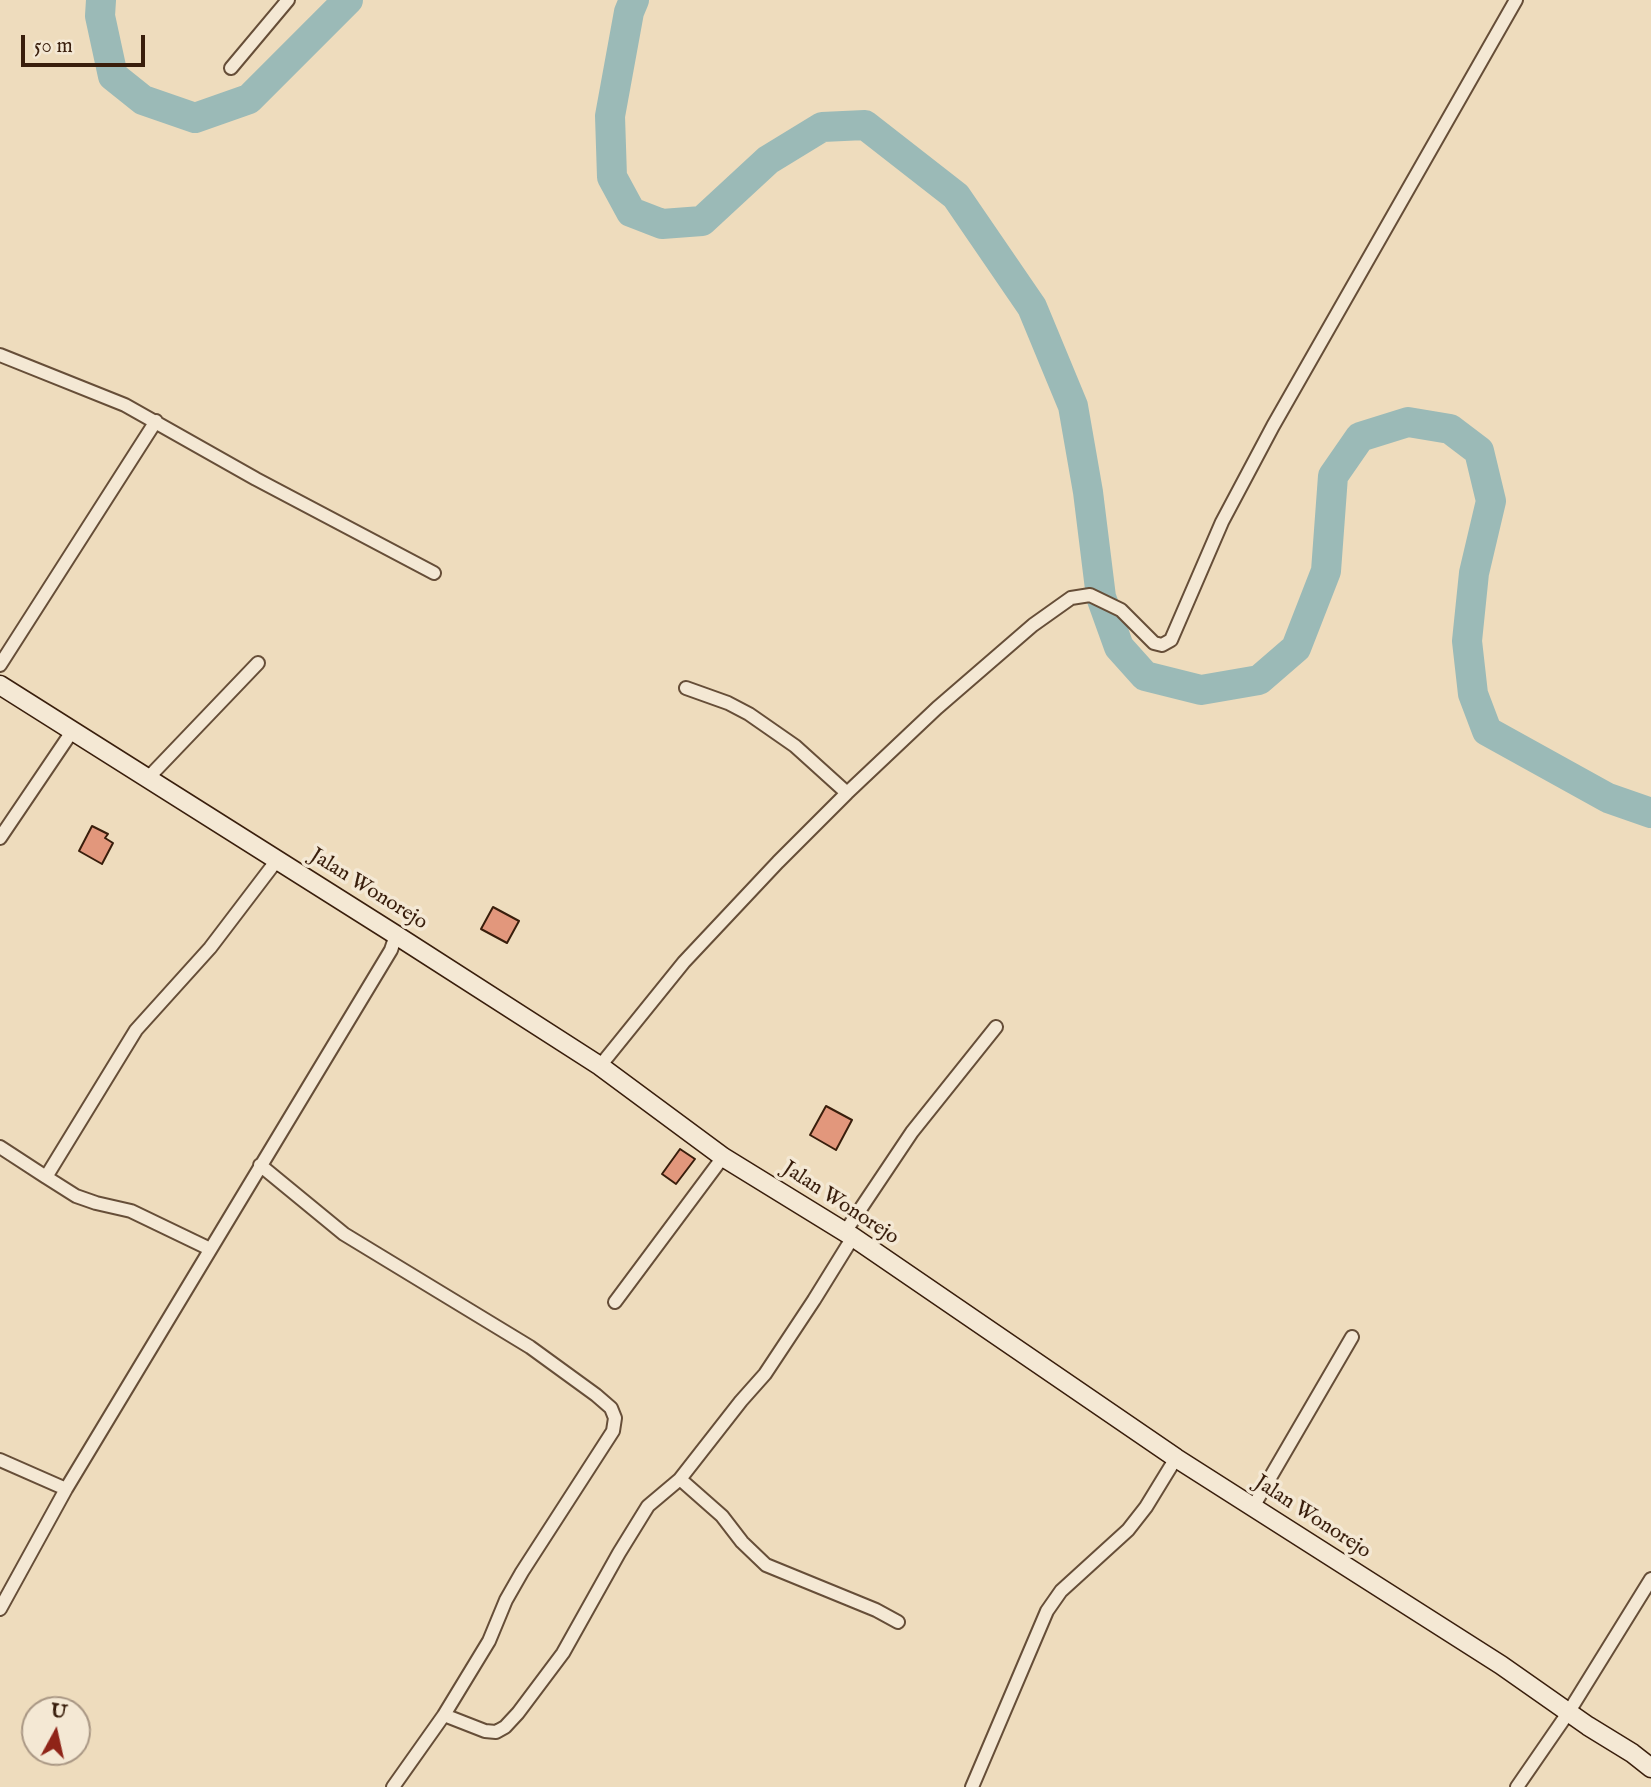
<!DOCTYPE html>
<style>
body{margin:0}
#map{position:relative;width:1651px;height:1787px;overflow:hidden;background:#eedcbd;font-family:"IM FELL English",serif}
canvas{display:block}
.north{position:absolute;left:21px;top:1696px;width:70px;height:70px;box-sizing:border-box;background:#f4e8d4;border:2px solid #a99784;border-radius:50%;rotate:8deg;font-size:19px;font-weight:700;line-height:28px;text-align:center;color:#391e0c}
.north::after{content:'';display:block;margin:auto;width:24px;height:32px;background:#8f2418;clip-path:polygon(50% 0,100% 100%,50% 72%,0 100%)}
.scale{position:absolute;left:21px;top:35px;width:124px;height:32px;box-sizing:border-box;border:4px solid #391e0c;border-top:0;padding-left:9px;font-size:21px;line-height:24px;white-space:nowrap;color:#391e0c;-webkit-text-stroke:5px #f4e8d4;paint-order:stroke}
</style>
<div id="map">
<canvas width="1651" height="1787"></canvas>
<div class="north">U</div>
<div class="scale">50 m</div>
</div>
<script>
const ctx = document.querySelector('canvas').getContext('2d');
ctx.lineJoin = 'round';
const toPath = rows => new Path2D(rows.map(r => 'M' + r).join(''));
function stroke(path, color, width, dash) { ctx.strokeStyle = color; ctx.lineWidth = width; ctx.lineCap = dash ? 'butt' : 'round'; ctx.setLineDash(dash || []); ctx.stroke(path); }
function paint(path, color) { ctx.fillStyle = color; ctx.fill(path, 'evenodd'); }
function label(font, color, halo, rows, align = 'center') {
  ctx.font = font + ' "IM FELL English",serif'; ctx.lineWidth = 7; ctx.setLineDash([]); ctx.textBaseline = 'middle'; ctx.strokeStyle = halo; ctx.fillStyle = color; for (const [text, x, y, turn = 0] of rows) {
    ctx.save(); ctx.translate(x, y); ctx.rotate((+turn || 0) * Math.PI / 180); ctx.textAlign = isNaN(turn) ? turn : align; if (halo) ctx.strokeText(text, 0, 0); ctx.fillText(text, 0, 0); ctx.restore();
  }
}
const river = toPath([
 [101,0,100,16,113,76,143,100,195,118,249,99,348,0],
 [634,0,629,12,610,116,612,177,631,212,662,224,702,221,768,160,822,127,865,125,956,196,1032,307,1073,406,1088,492,1101,597,1119,647,1145,676,1201,690,1259,680,1296,648,1326,571,1333,476,1360,437,1408,422,1450,429,1479,451,1491,501,1474,573,1467,641,1473,694,1487,731,1608,798,1651,813]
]);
const building = toPath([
 [92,826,108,834,105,838,113,843,102,864,79,851,92,826],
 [493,907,519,921,507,943,481,929,493,907],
 [826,1106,852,1120,836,1150,810,1135,826,1106],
 [680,1149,695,1159,676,1184,662,1174,680,1149]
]);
const street = toPath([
 [231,68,288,0],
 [0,355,125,405,256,479,434,573],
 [0,665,156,421],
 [686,688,728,703,749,714,795,746,847,793],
 [148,778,258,663],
 [0,838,73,730],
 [600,1066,684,962,778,862,847,793,937,708,1033,625,1071,598,1090,595,1121,610,1154,643,1162,645,1171,640,1222,522,1273,426,1516,0],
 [0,1147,46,1177,136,1030,210,948,277,860],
 [260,1165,344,1234,530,1347,596,1395,611,1408,615,1418,613,1431,522,1572,506,1600,489,1641,444,1715],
 [46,1177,76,1196,96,1203,131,1211,210,1249],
 [845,1232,912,1132,996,1027],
 [615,1302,723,1157],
 [0,1460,66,1489],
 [680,1479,722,1516,742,1542,766,1565,876,1610,898,1622],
 [1253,1507,1352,1337],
 [0,1609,66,1489,391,950,396,935],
 [393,1787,444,1715,485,1731,496,1732,505,1727,518,1713,563,1653,619,1553,648,1506,680,1479,741,1401,765,1374,814,1300,853,1237],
 [972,1787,1047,1611,1061,1591,1128,1530,1146,1507,1176,1458],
 [1517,1787,1568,1713,1651,1579]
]);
const secondary = toPath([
 [0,685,396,935,600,1066,723,1157,853,1237,1176,1458,1501,1665,1588,1726,1632,1753,1651,1768]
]);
const streetNames = [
 ["Jalan Wonorejo",368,890,32],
 ["Jalan Wonorejo",840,1204,33],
 ["Jalan Wonorejo",1312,1518,33]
];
stroke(river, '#9bbab7', 30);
paint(building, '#e2977c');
stroke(building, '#391e0c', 2);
stroke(street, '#664e38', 16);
stroke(secondary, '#391e0c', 21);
stroke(street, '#f4e8d4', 12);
stroke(secondary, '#f4e8d4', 18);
label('21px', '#391e0c', '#f4e8d4', streetNames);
</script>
